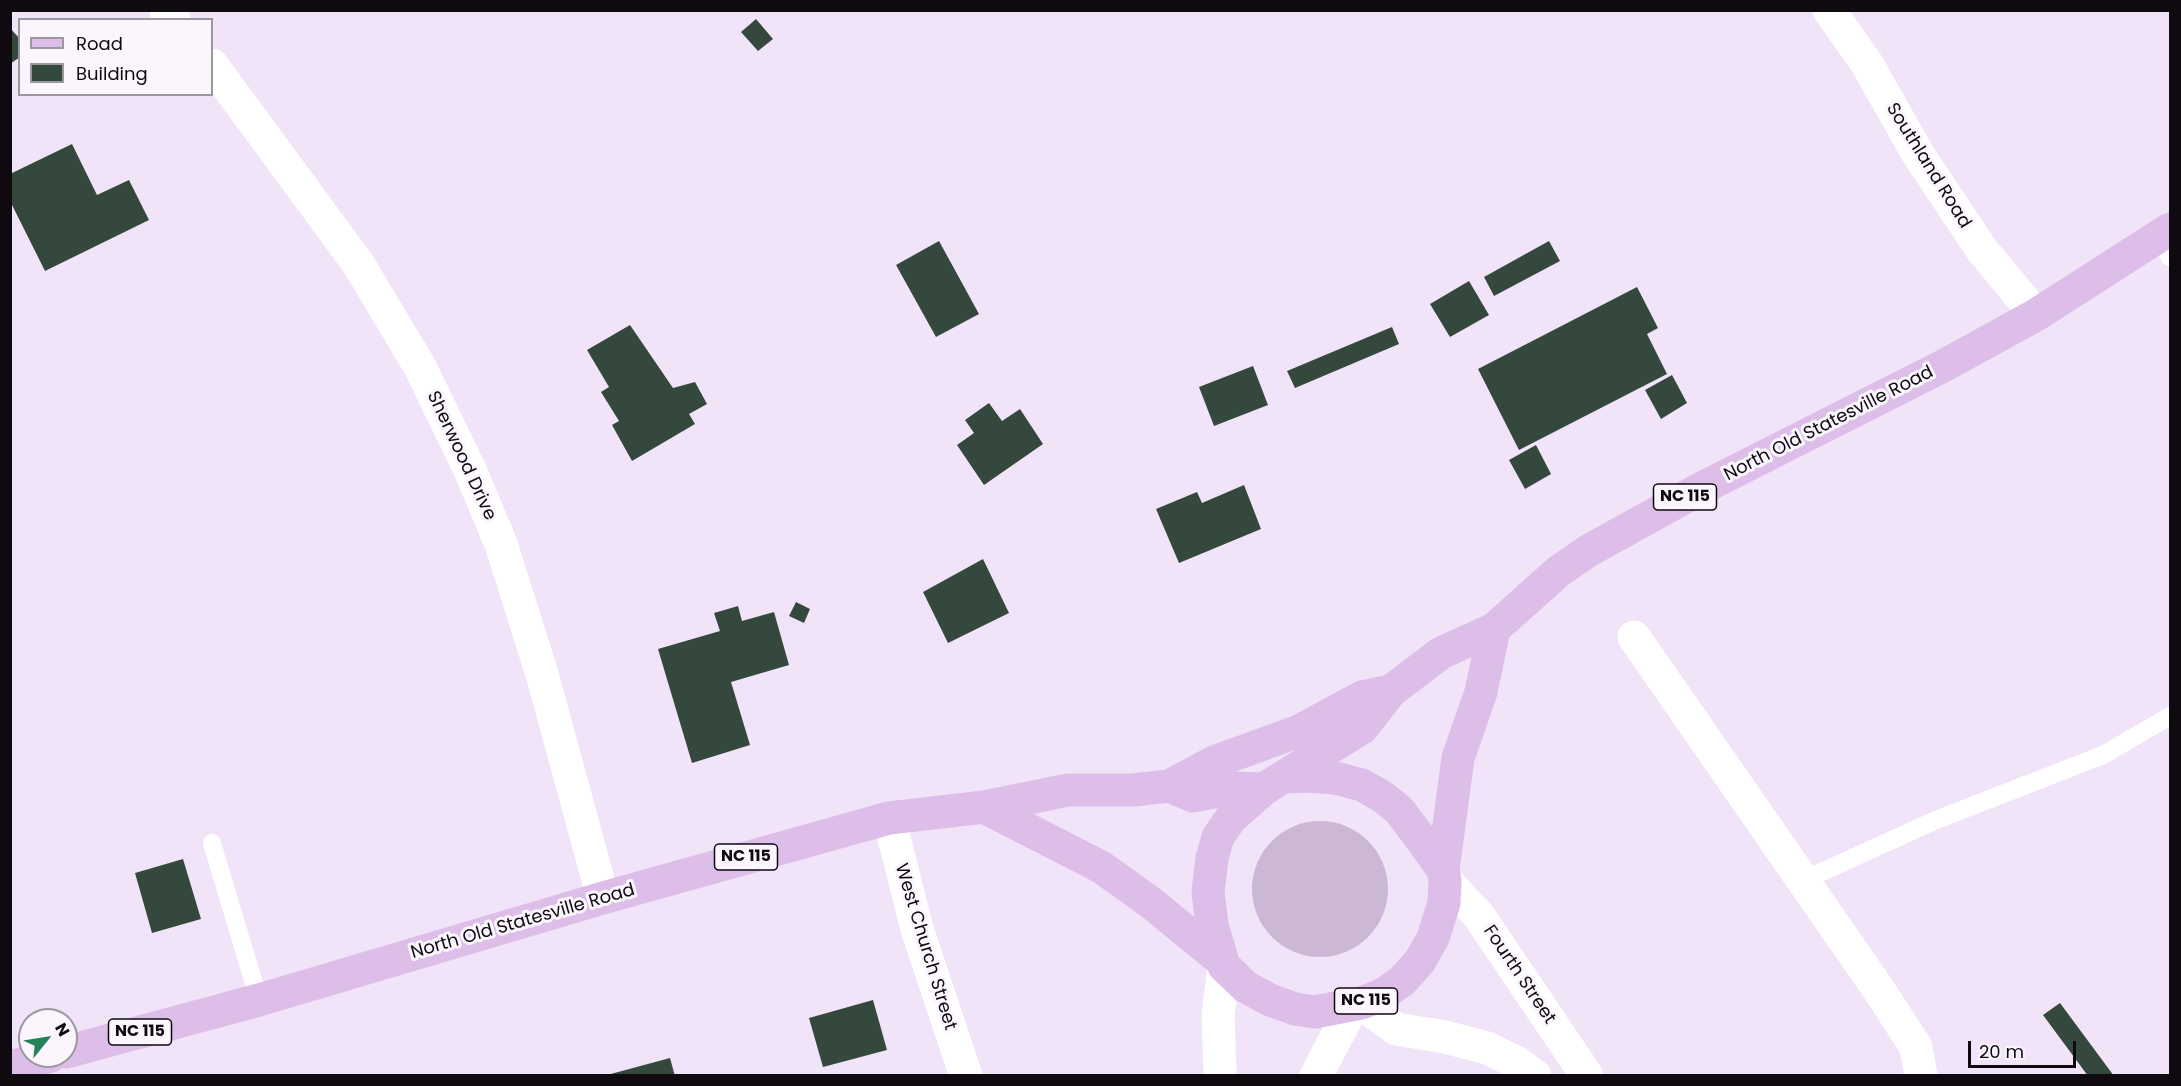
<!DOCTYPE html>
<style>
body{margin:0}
#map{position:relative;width:2181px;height:1086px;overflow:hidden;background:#f2e4f8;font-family:Poppins,sans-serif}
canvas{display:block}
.frame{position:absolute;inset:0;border:12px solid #0e0a10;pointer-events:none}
.legend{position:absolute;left:18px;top:18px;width:195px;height:78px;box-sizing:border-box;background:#fbf5fd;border:2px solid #9c979e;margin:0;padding:8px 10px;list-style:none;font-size:18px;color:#0e0a10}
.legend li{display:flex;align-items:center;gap:12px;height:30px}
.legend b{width:30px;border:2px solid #9c979e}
.north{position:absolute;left:18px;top:1008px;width:60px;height:60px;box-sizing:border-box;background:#fbf5fd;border:2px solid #9c979e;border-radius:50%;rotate:60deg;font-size:16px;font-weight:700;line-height:24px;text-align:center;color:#0e0a10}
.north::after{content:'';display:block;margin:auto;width:21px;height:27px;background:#258259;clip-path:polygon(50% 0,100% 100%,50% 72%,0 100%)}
.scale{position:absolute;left:1968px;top:1041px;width:108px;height:27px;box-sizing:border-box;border:3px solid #0e0a10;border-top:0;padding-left:8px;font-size:18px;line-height:21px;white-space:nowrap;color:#0e0a10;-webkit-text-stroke:4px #fbf5fd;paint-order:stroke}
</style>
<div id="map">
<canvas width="2181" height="1086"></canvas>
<div class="frame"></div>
<ul class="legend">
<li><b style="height:8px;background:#ddbee9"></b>Road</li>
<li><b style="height:16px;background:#35483d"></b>Building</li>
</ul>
<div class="north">N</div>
<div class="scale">20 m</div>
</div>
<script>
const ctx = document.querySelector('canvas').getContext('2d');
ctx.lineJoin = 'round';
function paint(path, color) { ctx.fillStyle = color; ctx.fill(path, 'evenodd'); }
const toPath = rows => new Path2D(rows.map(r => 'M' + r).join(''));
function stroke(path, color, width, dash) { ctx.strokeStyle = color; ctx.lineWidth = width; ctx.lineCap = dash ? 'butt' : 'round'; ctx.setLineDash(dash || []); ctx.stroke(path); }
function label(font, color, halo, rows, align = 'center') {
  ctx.font = font + ' Poppins,sans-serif'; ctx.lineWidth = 6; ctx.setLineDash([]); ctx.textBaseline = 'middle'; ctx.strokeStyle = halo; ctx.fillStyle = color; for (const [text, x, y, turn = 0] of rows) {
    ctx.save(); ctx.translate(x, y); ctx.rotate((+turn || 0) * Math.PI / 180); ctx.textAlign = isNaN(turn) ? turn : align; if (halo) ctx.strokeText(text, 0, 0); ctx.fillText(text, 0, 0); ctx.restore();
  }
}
const green = toPath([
 '1252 889a68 68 0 1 1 136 0a68 68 0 1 1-136 0Z'
]);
const building = toPath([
 [756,19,773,39,758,51,741,32],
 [10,28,20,39,20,57,10,64],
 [72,144,97,195,129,180,149,220,45,271,10,201,10,174],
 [939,241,979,314,936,337,896,265],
 [1549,241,1560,261,1494,296,1484,277],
 [1469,281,1489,315,1450,337,1430,304],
 [1637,287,1658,328,1647,334,1667,374,1519,450,1478,369],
 [630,325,673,388,695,382,707,404,689,414,695,424,632,461,612,425,619,421,601,392,609,387,587,350],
 [1392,327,1399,344,1295,388,1287,371],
 [1253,366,1268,405,1214,426,1199,387],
 [1672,375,1687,403,1661,419,1645,390],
 [989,403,1002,421,1020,409,1043,444,984,485,957,445,974,433,965,420],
 [1536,445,1551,474,1525,489,1509,460],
 [1244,485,1261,529,1179,563,1156,509,1197,492,1202,503],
 [983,559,1009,613,948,643,923,592],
 [796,602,810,609,804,623,789,616],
 [738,606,742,621,774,612,789,665,731,682,750,745,692,763,658,649,720,631,714,613],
 [183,859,201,919,152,933,135,873],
 [873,1000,887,1050,823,1067,809,1018],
 [2060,1003,2114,1076,2088,1076,2043,1015],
 [670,1058,675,1076,607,1076,607,1075]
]);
const lane = toPath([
 [2158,237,2170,257],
 [212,843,259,1000],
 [1802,881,1936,820,2103,755,2170,716]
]);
const street = toPath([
 [166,10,174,20],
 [1829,10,1867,64,1918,154,1982,250,2036,315],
 [212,65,359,265,420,367,470,470,501,544,542,674,603,898],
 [1634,637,1879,990,1916,1047,1921,1076],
 [889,818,917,929,966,1076]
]);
const secondary = toPath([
 [1445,880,1479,916,1587,1076],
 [1361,1003,1396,1029,1445,1037,1487,1048,1518,1063,1535,1076],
 [1220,1076,1218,1015,1224,966],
 [1316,1076,1352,1007]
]);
const primary = toPath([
 [1307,776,1335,778,1362,785,1383,797,1399,810,1418,835,1443,870,1445,880,1444,903,1433,938,1420,961,1402,981,1382,995,1361,1003,1315,1012,1295,1009,1270,1000,1246,987,1224,966,1212,925,1208,892,1212,858,1218,837,1231,818,1264,789,1283,777,1307,776],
 [1283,777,1362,728,1391,691,1441,653,1494,629,1559,571,1588,551,1700,489,1945,365,2036,315,2170,229],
 [1169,786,1193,796,1235,788,1264,789],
 [984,807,1101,867,1150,902,1221,960],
 [1443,870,1458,758,1481,692,1494,629],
 [66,1052,259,1000,603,898,889,818,984,807,1068,790,1133,790,1169,786,1214,762,1299,731,1362,697,1391,691],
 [10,1067,51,1056]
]);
const shields = [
 [1685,497,63],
 [746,857,63],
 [1366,1001,63],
 [140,1032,63]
];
const shieldNames = [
 ["NC 115",1685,497],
 ["NC 115",746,857],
 ["NC 115",1366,1001],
 ["NC 115",140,1032]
];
const streetNames = [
 ["Southland Road",1928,166,58],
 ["North Old Statesville Road",1829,424,-27],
 ["Sherwood Drive",461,456,65],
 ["North Old Statesville Road",523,922,-16],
 ["West Church Street",925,947,73],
 ["Fourth Street",1519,975,56]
];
paint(green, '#ccb7d5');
paint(building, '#35483d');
stroke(lane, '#fff', 18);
stroke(street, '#fff', 33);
stroke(secondary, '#fff', 33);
stroke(primary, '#ddbee9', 33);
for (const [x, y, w] of shields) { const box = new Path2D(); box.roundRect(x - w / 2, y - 13, w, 26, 4.5); ctx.fillStyle = '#fbf5fd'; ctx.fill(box); stroke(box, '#0e0a10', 1.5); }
label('bold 16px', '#0e0a10', null, shieldNames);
label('18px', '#0e0a10', '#fbf5fd', streetNames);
</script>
